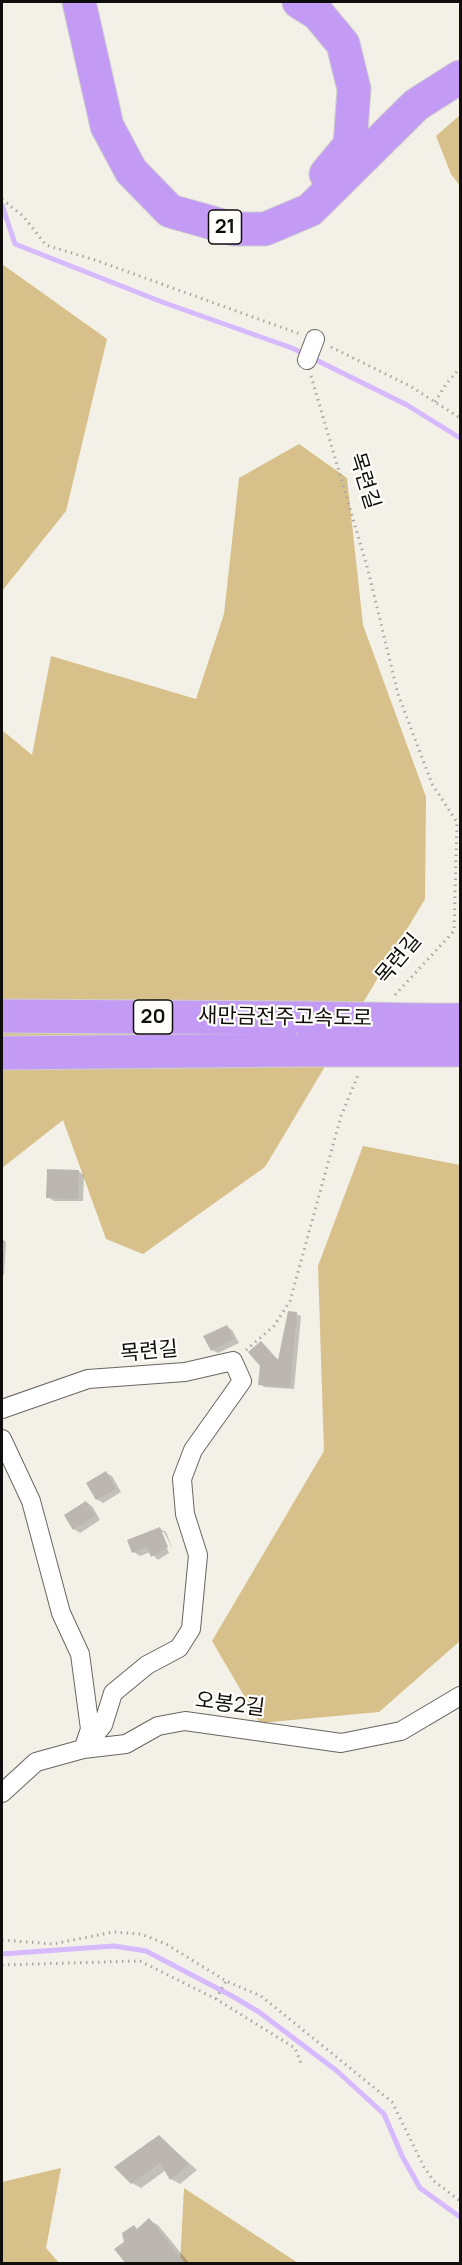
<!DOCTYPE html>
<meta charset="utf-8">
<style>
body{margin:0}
#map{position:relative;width:462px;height:2265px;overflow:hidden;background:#f3f0e8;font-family:Manrope,sans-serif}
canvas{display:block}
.frame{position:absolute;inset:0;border:3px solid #0f0e0c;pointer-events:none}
</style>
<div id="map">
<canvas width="462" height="2265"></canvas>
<div class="frame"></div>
</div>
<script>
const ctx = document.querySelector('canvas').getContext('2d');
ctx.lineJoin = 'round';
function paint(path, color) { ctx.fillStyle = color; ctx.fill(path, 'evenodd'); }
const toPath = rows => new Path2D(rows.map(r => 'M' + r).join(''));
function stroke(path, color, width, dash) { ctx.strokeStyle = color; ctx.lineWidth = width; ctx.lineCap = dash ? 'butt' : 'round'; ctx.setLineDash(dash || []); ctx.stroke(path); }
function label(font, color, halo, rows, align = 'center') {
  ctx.font = font + ' Manrope,"Noto Sans KR",sans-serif'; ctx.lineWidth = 4.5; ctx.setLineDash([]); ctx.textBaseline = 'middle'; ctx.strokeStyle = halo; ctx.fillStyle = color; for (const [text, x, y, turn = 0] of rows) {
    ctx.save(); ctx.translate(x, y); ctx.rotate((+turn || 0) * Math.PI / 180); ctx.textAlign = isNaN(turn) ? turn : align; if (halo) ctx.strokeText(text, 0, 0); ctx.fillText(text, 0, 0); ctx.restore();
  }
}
const green = toPath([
 [460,115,460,186,451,174,436,136],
 [2,264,107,339,66,511,2,591],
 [299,444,347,478,363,625,426,797,425,899,265,1167,143,1254,106,1239,63,1120,2,1168,2,730,32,755,51,656,196,699,224,614,239,478],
 [363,1146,460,1165,460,1641,379,1712,260,1723,212,1641,324,1451,318,1266],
 [61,2168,46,2248,59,2263,2,2263,2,2182],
 [184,2188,298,2263,180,2264]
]);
const shadow = toPath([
 [78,1171,84,1175,83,1201,54,1201,48,1197],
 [2,1239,6,1242,4,1275,2,1275],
 [296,1314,301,1316,294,1389,264,1387,260,1384,261,1343,279,1361],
 [226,1326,232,1330,239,1343,218,1353,212,1350],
 [106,1473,112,1476,121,1492,103,1503,97,1499],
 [86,1502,92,1506,100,1520,80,1533,74,1529],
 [160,1529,166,1532,173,1550,164,1532,160,1532,169,1553,158,1560,150,1552,140,1556,134,1552,129,1541],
 [159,2137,197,2170,180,2184,171,2179,166,2170,141,2188,132,2183],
 [149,2220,158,2225,190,2264,128,2264,134,2227,139,2230]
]);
const stream = toPath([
 [2,205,15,244,162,302,292,348,407,405,460,438],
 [2,1954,114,1946,146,1951,232,1996,259,2012,337,2071,384,2114,402,2156,420,2188,460,2217]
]);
const building = toPath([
 [47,1169,79,1170,78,1199,46,1198],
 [288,1311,297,1312,290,1387,258,1385,260,1366,248,1352,261,1341,278,1360],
 [227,1325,234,1339,211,1351,203,1336],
 [106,1471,116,1489,96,1500,86,1483],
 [86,1501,95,1516,73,1530,64,1515],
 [160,1527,168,1547,151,1557,147,1547,132,1553,127,1540],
 [159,2135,189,2164,170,2180,160,2163,131,2184,114,2167],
 [149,2218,186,2264,126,2264,114,2249,124,2242,122,2233,134,2225,137,2229]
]);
const path = toPath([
 [2,199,23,216,46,245,98,261,300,334],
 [331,347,410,386,460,418],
 [311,376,368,570,398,694,432,784,457,822,454,931,394,996],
 [435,402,446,384,460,368],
 [246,1350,274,1326,290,1301,341,1116,359,1073],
 [2,1940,53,1944,113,1932,141,1934,166,1944,226,1981,261,1996,392,2102,424,2167,434,2181,460,2201],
 [2,1965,140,1961,216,1999,295,2048,302,2066],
 [216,1999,226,1981]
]);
const street = toPath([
 [307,360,315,339],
 [2,1409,88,1379,185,1372,233,1361,242,1381,193,1450,182,1479,185,1514,198,1555,191,1629,179,1648,147,1665,113,1693,103,1725,83,1749],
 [2,1439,31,1501,61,1613,80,1654,90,1729,85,1744],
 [2,1793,36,1762,83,1749,126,1744,158,1726,185,1721,341,1743,401,1731,460,1696]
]);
const highway = toPath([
 [79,2,107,126,131,171,170,211,234,229,265,229,310,210,416,105,460,77],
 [299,2,318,14,343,44,354,89,350,145,326,174],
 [2,1016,305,1018],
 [423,1020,460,1020],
 [415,1050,460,1050],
 [2,1053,296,1050]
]);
const highwayBridge = toPath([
 [305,1018,423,1020],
 [296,1050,415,1050]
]);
const shields = [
 [225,227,33],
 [153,1017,39]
];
const shieldNames = [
 ["21",225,227],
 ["20",153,1017]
];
const streetNames = [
 ["목련길",364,481,73],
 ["목련길",399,959,-50],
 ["새만금전주고속도로",285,1018,1],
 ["목련길",149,1352,-5],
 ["오봉2길",230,1705,7]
];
paint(green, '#d7c089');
paint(shadow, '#0003');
stroke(stream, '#d7b9fe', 5);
paint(building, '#bbb7b0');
stroke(street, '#68665f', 20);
stroke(highway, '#cfcfce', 35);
stroke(path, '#a9a7a1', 3, [1.5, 4.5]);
stroke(street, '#fff', 18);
stroke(highway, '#c49bf4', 33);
stroke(highwayBridge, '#cfcfce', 35, []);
stroke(highwayBridge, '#c49bf4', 33);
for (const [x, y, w] of shields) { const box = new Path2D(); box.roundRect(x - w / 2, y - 17, w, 34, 4.5); ctx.fillStyle = '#fffefa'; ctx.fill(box); stroke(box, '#0f0e0c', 1.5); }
label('bold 20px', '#0f0e0c', null, shieldNames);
label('21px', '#0f0e0c', '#fffefa', streetNames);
</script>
